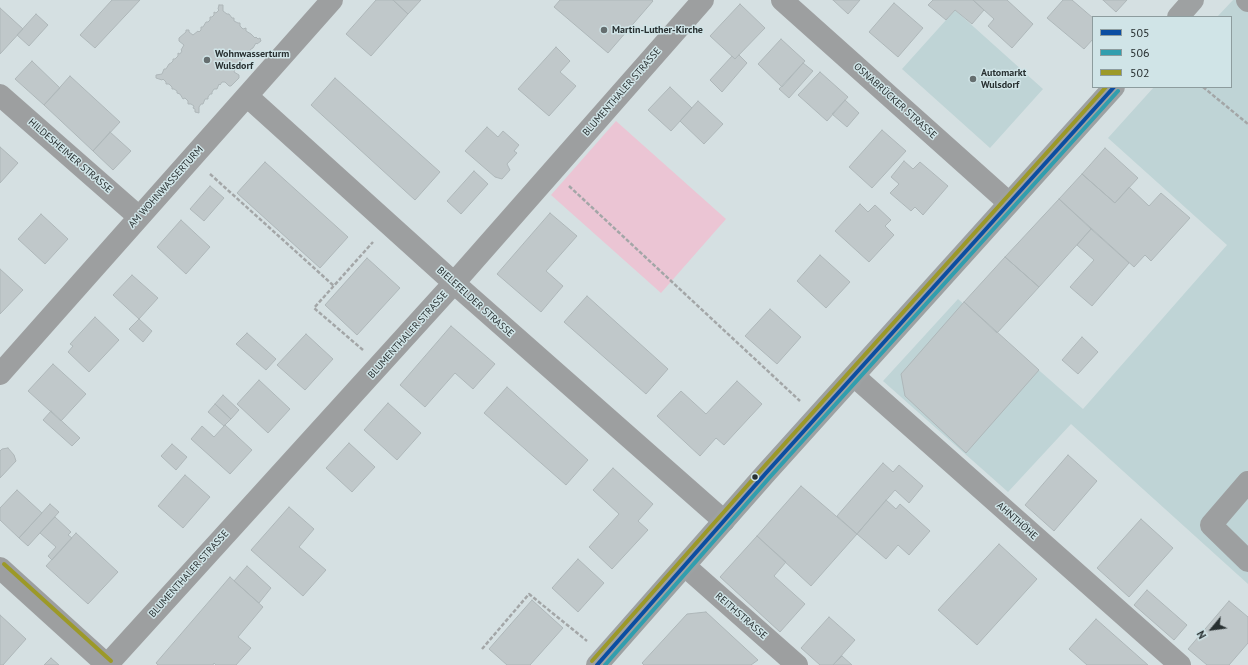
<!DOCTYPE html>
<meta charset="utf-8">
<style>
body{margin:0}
#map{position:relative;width:1248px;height:665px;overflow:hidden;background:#d5e0e2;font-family:"PT Sans",sans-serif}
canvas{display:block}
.legend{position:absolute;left:1092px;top:16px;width:140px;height:72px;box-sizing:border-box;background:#d0e4e7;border:1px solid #8d9c9e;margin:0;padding:5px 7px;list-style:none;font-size:12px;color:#283031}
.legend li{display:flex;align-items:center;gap:8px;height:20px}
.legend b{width:20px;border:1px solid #8d9c9e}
.north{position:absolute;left:1192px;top:609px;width:40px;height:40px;-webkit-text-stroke:3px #d0e4e7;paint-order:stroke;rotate:241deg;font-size:11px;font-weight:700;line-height:16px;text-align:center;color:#283031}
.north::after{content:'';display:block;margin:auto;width:14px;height:18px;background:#283031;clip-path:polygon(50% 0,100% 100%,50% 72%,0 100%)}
</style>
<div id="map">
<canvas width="1248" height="665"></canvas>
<ul class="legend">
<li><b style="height:5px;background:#0b4ea2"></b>505</li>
<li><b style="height:5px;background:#319eae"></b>506</li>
<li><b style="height:5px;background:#9c9928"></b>502</li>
</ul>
<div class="north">N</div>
</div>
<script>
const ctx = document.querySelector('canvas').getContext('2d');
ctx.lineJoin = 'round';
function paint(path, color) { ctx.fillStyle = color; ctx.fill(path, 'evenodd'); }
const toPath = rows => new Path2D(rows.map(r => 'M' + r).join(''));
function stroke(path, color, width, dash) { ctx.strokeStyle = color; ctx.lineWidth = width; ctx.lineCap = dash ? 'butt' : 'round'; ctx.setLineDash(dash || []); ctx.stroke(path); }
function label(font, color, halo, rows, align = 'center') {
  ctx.font = font + ' "PT Sans",sans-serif'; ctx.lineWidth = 3; ctx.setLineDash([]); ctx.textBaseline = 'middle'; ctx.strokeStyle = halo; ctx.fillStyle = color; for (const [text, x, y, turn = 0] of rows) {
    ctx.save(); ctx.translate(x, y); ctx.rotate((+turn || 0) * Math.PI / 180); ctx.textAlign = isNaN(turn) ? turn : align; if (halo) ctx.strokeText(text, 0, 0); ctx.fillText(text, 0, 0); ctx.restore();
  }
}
const built = toPath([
 [1233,0,1248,0,1248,584,1071,424,1008,492,883,381,958,299,1083,409,1227,245,1108,138,1154,87,1231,87,1231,17,1217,17],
 [955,10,1043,89,990,148,902,69]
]);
const green = toPath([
 [616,121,726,219,661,293,551,195]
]);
const building = toPath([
 [112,0,140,0,95,48,80,35,112,0],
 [376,0,393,0,408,14,371,56,346,34,376,0],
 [393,0,421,0,408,14,393,0],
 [560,0,652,0,653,1,608,53,554,7,560,0],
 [833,0,860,0,848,14,833,0],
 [933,0,973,0,984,10,972,24,955,10,946,20,928,5,933,0],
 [973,0,1007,0,1033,24,1012,48,988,26,994,19,973,0],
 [1063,0,1072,0,1093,18,1093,39,1084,49,1047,18,1063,0],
 [1103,0,1127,0,1116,12,1103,0],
 [894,3,923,28,898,57,869,32,894,3],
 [740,4,765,28,735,59,710,36,740,4],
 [219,5,223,5,223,11,227,14,229,14,232,18,234,18,234,21,238,23,240,23,240,26,243,29,246,28,246,31,251,34,255,38,256,37,258,39,260,38,261,41,257,44,256,43,253,48,251,49,248,53,244,56,245,58,243,58,240,63,235,66,236,67,234,72,239,75,239,78,231,86,229,86,225,82,222,82,220,85,219,84,217,89,214,89,212,92,212,94,210,94,208,97,208,99,205,99,203,104,201,104,199,107,199,113,195,112,195,109,193,108,194,106,191,104,188,104,188,101,185,98,183,99,180,94,177,93,177,91,174,89,172,89,172,87,169,84,166,84,166,82,163,79,162,80,156,78,156,75,162,74,164,69,166,69,169,64,171,63,173,61,173,59,175,59,178,56,178,53,180,54,182,51,181,50,184,45,179,41,179,38,186,32,186,30,189,30,189,32,193,35,198,31,199,32,201,30,201,27,203,27,206,22,208,22,210,20,210,17,212,17,214,15,214,12,216,13,219,10,218,9,219,5],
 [0,8,23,29,0,54,0,8],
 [36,14,48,25,29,46,17,35,36,14],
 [781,39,805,61,782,87,758,64,781,39],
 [556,47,570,61,560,72,576,86,549,116,518,89,556,47],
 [739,55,747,63,722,92,710,80,732,56,735,59,739,55],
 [32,61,60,88,44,105,15,79,32,61],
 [803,63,813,71,789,98,779,89,803,63],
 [820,72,848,97,827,121,798,95,820,72],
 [70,76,120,122,93,151,44,105,70,76],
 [335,78,440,172,415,200,311,105,335,78],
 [670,87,692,108,671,131,648,110,670,87],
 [845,100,859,113,847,127,832,114,845,100],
 [698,101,723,124,704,144,680,121,698,101],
 [487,127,498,137,503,131,519,145,514,151,517,153,507,164,510,170,502,179,495,177,465,151,487,127],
 [882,130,906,151,872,188,849,167,882,130],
 [110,132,131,151,113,170,93,151,110,132],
 [0,147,18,163,0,183,0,147],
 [1105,148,1138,178,1115,203,1082,174,1105,148],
 [904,161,913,169,920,162,948,186,923,215,915,207,911,211,890,193,899,184,891,177,904,161],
 [265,162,348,237,320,268,237,193,265,162],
 [474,171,488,184,461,214,447,201,474,171],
 [1082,174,1115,203,1129,187,1149,206,1161,193,1190,218,1151,261,1145,255,1134,267,1059,199,1082,174],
 [210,186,224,198,204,221,190,209,210,186],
 [1059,199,1091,229,1039,287,1005,257,1059,199],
 [860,204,868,212,875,205,891,220,885,226,894,235,869,262,835,231,860,204],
 [550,213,577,236,546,271,563,286,541,312,497,274,550,213],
 [41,214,68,239,45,264,18,239,41,214],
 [181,220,210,247,186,274,157,247,181,220],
 [1091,229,1129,263,1092,306,1070,287,1094,260,1077,245,1091,229],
 [820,255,850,282,826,308,797,281,820,255],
 [1005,257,1039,287,997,333,964,302,1005,257],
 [367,258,400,288,357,335,325,305,367,258],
 [0,269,23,290,0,314,0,269],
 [132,275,158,298,139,319,113,295,132,275],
 [587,296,668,369,646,394,564,322,587,296],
 [964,302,1039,370,966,453,905,396,901,374,964,302],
 [770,309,801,337,777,364,745,336,770,309],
 [95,317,119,340,89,372,68,352,73,346,70,344,95,317],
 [139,319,152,331,143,342,129,329,139,319],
 [451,326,495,364,473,389,455,373,425,407,400,385,451,326],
 [247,333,276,359,266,370,236,344,247,333],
 [306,334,333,359,305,390,277,365,306,334],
 [1082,337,1098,352,1078,374,1062,360,1082,337],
 [53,364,86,394,61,421,28,391,53,364],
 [259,380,290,409,268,433,237,404,259,380],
 [737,381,762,404,724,445,716,438,700,456,657,416,681,391,706,414,737,381],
 [507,387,588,460,566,485,484,413,507,387],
 [223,395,239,410,231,419,215,404,223,395],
 [388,403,421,433,397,460,364,430,388,403],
 [215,404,231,419,224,426,208,412,215,404],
 [51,411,80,438,72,446,43,420,51,411],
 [225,425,252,450,230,474,191,439,202,426,214,437,225,425],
 [349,443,375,467,352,492,326,468,349,443],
 [172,444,187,457,176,470,161,456,172,444],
 [8,448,14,455,16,461,0,478,0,451,2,449,8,448],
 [1068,455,1097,481,1054,531,1025,505,1068,455],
 [883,463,893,472,899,465,923,486,909,503,895,490,857,534,837,516,883,463],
 [613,468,653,504,638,521,648,530,612,569,589,547,619,514,593,490,613,468],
 [185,475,210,497,183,528,158,506,185,475],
 [801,486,857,534,811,586,757,536,801,486],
 [17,490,42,513,19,538,0,520,0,508,17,490],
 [886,500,896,509,900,504,930,531,909,555,898,545,886,559,857,534,886,500],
 [50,504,59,512,28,546,19,538,50,504],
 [289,507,314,529,299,547,326,570,303,596,251,550,289,507],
 [55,517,71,532,68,535,72,538,52,560,48,556,56,547,40,533,55,517],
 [1141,519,1173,548,1129,597,1097,568,1141,519],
 [76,533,118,572,88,604,46,566,76,533],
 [757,536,786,562,774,576,805,604,780,632,720,577,757,536],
 [999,544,1037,579,977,645,938,610,999,544],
 [578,559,604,583,578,612,552,588,578,559],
 [247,566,271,588,259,603,234,581,247,566],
 [230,577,263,607,238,637,251,648,236,665,216,665,214,663,213,665,158,665,156,663,230,577],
 [1147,590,1187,625,1174,640,1134,605,1147,590],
 [532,600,563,628,530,665,507,665,489,649,532,600],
 [1229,601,1248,617,1248,643,1229,665,1207,665,1188,649,1229,601],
 [706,612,758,660,751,665,644,665,642,663,687,614,706,612],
 [0,615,26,639,3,665,0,665,0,615],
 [829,617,855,640,833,665,820,665,801,648,829,617],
 [1096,619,1148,665,1087,665,1069,649,1096,619],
 [842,656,852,665,833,665,842,656],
 [51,658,59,665,44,665,51,658]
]);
const path = toPath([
 [1203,87,1248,124],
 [210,174,334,286],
 [569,186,800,401],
 [363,350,314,308,373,242],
 [482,649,529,594,587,641]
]);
const minor = toPath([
 [782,0,1009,203],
 [1247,0,1248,1],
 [0,95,139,217],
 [247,96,454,283,724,521],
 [0,374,332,0],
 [854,376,1180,665],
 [1248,482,1211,525,1248,561],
 [685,566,797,665],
 [0,568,107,665],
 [107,665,454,283,703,0]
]);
const major = toPath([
 [1178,17,1193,0],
 [597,665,766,473,1114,87]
]);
const bus1 = toPath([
 [597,665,766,473,1114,87]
]);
const bus2 = toPath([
 [605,665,770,477,1118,91]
]);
const bus3 = toPath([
 [4,564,111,661],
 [592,661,762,469,1106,87]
]);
const markers = [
 [604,30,4,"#656e6f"],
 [207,60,4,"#656e6f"],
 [973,79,4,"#656e6f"],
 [755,477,3.5,"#283031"]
];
const poiNames = [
 ["Martin-Luther-Kirche",612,30],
 ["Wohnwasserturm",215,54],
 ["Wulsdorf",215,66],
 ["Automarkt",981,73],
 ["Wulsdorf",981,85]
];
const streetNames = [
 ["BLUMENTHALER STRASSE",622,92,-49],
 ["OSNABRÜCKER STRASSE",895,101,42],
 ["HILDESHEIMER STRASSE",70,156,41],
 ["AM WOHNWASSERTURM",166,187,-48],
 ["BIELEFELDER STRASSE",475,302,42],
 ["BLUMENTHALER STRASSE",408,335,-48],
 ["AHNTHÖHE",1017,521,42],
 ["BLUMENTHALER STRASSE",189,574,-48],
 ["REITHSTRASSE",741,616,41]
];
paint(built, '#bfd4d6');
paint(green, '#ebc5d4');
paint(building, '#c0c8ca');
stroke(building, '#aeb7b9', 1);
stroke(path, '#a3a6a7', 2.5, [4, 2]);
stroke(minor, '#9d9fa0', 22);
stroke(major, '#9ea1a2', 22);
stroke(bus1, '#0b4ea2', 4);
stroke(bus2, '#319eae', 4);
stroke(bus3, '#9c9928', 4);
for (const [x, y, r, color] of markers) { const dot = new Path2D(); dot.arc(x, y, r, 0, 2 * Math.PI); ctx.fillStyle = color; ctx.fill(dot); stroke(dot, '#d0e4e7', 1.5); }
label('bold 10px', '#283031', '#d0e4e7', poiNames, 'left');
label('10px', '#283031', '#d0e4e7', streetNames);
</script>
